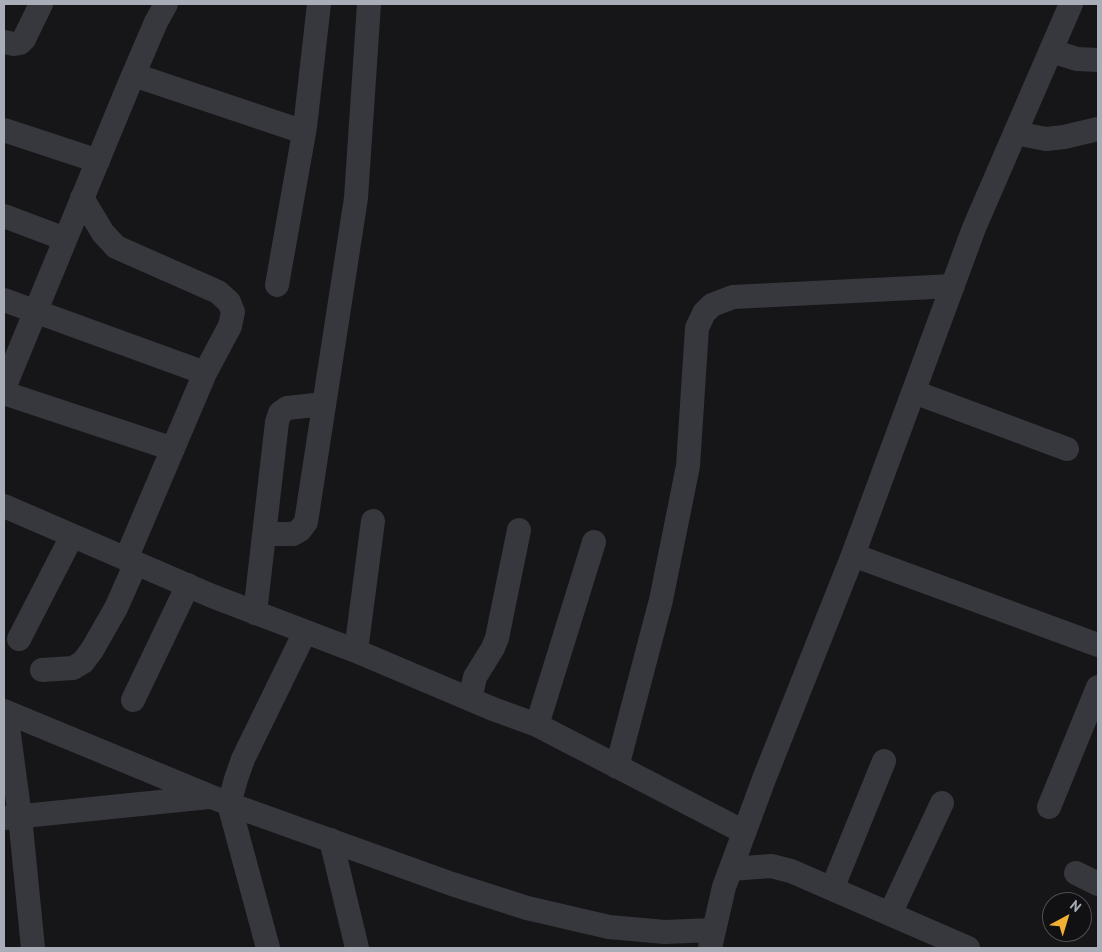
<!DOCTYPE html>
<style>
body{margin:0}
#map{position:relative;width:1102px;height:952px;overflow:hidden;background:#161618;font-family:"PT Sans",sans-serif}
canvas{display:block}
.frame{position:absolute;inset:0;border:5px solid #a8adb8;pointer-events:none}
.north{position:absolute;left:1042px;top:892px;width:50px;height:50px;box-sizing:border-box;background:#111113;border:1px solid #4d4f55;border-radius:50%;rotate:39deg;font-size:14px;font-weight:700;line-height:20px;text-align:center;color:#a8adb8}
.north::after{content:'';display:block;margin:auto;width:18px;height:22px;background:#f2b134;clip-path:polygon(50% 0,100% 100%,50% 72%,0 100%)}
</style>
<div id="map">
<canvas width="1102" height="952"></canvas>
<div class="frame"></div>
<div class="north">N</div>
</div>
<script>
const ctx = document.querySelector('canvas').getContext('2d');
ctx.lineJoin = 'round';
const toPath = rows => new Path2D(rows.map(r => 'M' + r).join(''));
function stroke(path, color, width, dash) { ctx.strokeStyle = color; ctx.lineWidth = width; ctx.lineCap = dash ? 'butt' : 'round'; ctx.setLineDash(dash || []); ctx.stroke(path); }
const minor = toPath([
 [4,42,14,44,20,43,24,39,41,4],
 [1051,51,1077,59,1098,60],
 [134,75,304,132],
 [4,130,98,161],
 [1015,133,1046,139,1064,137,1098,129],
 [82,198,103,233,116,247,218,292,229,302,233,312,230,326,205,373,126,559],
 [4,216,65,239],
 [277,285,305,127,319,4],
 [4,300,205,373],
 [4,388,129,85,156,22,166,4],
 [914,392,1067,449],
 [4,393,173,449],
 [4,506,212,596,356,651,493,709,537,725,744,832],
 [265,534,293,534,300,530,306,522,356,198,369,4],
 [853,555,1098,645],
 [255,613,277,422,280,413,287,408,324,404],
 [19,639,72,536],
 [356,651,373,521],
 [42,670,73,668,83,662,92,650,116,608,136,563],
 [470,699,475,677,493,648,497,638,519,530],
 [133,700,188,585],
 [4,711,229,804,452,884,527,908,609,927,665,932,713,930],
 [6,712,20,817,33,948],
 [537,725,594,542],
 [617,767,661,600,688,466,697,328,704,313,712,305,733,297,953,286],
 [1049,807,1098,687],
 [4,818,209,797],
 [331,840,357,948],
 [731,869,771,866,791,871,968,948],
 [1076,873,1098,884],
 [832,889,884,761],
 [890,914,942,803],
 [268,948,229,804,236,779,243,759,305,632],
 [710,948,724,887,764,779,853,555,974,228,1071,4]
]);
stroke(minor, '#37383d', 24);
</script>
